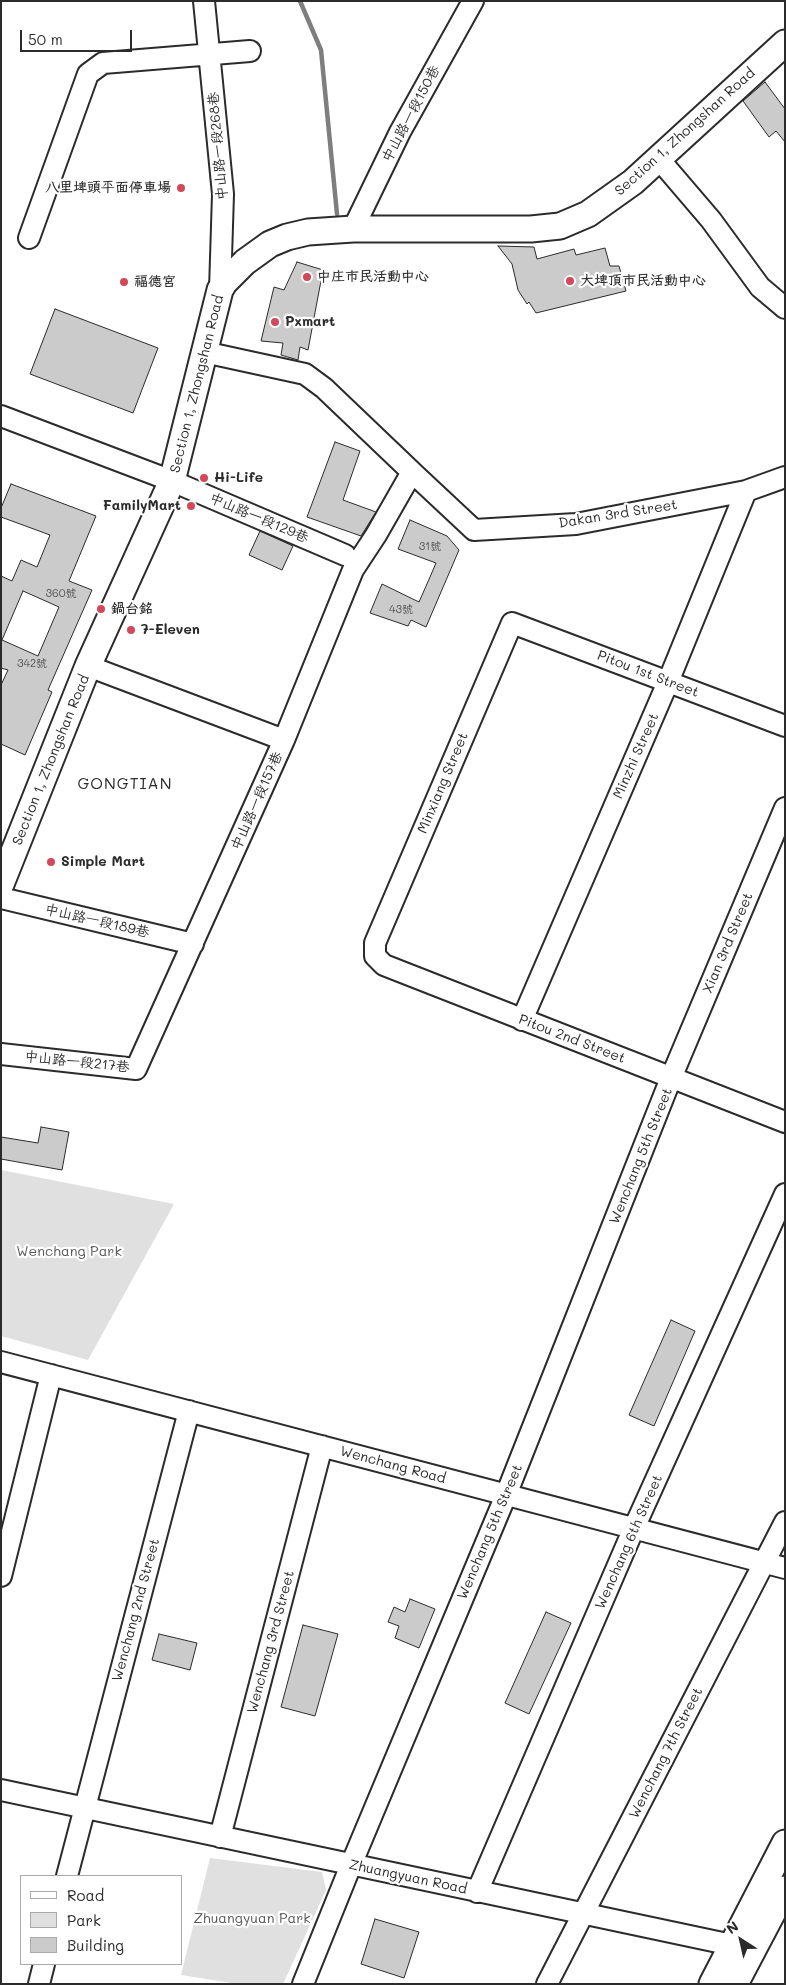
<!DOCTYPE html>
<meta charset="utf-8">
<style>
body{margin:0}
#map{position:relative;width:786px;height:1985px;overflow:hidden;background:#fff;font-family:Mali,sans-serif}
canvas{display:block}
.frame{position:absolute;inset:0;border:2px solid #2b2b2b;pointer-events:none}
.legend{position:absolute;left:20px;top:1875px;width:162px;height:90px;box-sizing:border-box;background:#fff;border:1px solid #aaa;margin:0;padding:6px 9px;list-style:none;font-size:15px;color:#2b2b2b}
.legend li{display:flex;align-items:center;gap:10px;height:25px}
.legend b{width:25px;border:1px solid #aaa}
.north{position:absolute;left:716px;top:1915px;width:50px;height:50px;-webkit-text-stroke:4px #fff;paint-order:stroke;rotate:325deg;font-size:14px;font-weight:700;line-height:20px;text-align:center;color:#2b2b2b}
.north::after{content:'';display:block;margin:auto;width:18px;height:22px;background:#2b2b2b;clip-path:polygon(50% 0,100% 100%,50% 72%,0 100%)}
.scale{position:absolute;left:20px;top:30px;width:112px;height:22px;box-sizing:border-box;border:2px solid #2b2b2b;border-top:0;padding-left:6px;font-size:15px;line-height:18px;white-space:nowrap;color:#2b2b2b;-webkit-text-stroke:4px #fff;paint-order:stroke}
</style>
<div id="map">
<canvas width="786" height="1985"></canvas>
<div class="frame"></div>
<ul class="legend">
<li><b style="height:6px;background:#fff"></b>Road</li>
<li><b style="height:14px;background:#e0e0e0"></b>Park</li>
<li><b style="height:14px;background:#cbcbcb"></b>Building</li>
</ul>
<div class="north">N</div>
<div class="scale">50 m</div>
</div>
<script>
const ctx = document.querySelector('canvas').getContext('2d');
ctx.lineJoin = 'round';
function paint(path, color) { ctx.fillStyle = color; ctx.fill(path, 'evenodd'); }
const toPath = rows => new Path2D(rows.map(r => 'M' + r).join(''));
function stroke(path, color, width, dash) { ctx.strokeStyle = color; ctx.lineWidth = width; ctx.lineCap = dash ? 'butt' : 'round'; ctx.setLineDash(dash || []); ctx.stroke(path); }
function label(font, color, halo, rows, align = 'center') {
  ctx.font = font + ' Mali,"LXGW WenKai TC",sans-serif'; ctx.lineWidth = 4.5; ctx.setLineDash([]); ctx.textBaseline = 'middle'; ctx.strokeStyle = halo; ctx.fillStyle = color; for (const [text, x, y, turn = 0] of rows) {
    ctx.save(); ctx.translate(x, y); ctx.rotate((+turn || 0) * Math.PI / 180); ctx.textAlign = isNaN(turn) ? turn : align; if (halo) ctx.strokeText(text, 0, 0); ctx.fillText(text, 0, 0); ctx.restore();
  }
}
const green = toPath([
 [1,1170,174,1204,88,1360,1,1336],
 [210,1858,322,1872,326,1890,283,1984,238,1984,181,1975]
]);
const stream = toPath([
 [300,1,321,50,337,214]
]);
const building = toPath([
 [765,82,785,109,785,142,776,131,769,137,743,101,765,82],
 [498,246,534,247,537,259,574,249,576,255,605,248,610,266,619,266,626,291,536,313,529,302,527,304,518,290,512,264,498,246],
 [297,262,323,270,308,350,300,347,298,360,281,355,283,343,261,341,274,287,284,290,297,262],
 [55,309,158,348,133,413,30,374,55,309],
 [335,442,360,451,343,500,376,512,361,536,307,517,335,442],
 [11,484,96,516,69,581,92,590,48,690,52,692,25,755,1,744,1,685,8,670,1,668,1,576,12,581,21,560,37,567,50,535,1,517,1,508,11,484],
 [23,591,59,607,38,656,2,640,23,591],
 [410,520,447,536,459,550,426,627,411,620,408,626,370,613,382,584,419,602,430,577,436,563,398,549,410,520],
 [260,531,293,546,282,570,249,555,260,531],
 [41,1127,69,1132,62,1170,1,1159,1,1137,38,1143,41,1127],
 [671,1320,695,1331,654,1426,629,1415,671,1320],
 [410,1599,435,1609,419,1648,395,1638,399,1626,388,1622,394,1607,405,1612,410,1599],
 [546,1612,571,1623,529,1714,505,1703,546,1612],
 [303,1625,338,1634,315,1716,281,1707,303,1625],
 [159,1634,197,1643,190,1670,152,1660,159,1634],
 [375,1919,419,1932,404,1978,361,1964,375,1919]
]);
const minor = toPath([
 [204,1,223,194,220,290],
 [658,158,711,220,760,287,785,308],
 [353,229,400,132,473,1],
 [29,238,88,74,103,63,250,51],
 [204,352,305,374,324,388,412,472,376,535,353,570,284,740],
 [1,416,172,481,345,555],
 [412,472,474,530,576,524,746,491,785,477],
 [785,726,512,623,375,943,375,956,384,965,785,1122],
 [1,898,193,944],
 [522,1020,668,682,746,491],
 [1,1054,136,1069,284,740,88,666],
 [1,1362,785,1568],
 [1,1576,51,1375],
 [1,1790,732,1945],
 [220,1837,322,1446],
 [67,1876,189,1411],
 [477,1892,634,1528,785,1194],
 [39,1984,44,1964],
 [303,1984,351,1865,506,1495,671,1078,785,808],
 [547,1984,785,1522]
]);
const major = toPath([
 [1,884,88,666,172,481,220,290,224,283,245,262,270,244,287,237,308,232,353,229,531,229,560,226,588,214,633,182,785,43],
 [712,1984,785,1843],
 [735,1984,785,1889]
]);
const markers = [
 [181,188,5,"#d1495b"],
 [307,277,5,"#d1495b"],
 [570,281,5,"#d1495b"],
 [124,282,5,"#d1495b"],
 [275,322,5,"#d1495b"],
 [204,478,5,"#d1495b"],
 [191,506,5,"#d1495b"],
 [101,609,5,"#d1495b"],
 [131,630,5,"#d1495b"],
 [51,862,5,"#d1495b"]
];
const numberNames = [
 ["31號",430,547],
 ["360號",61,594],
 ["43號",401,610],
 ["342號",32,664]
];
const streetNames = [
 ["中山路一段150巷",411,114,-62],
 ["Section 1, Zhongshan Road",685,132,-42],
 ["中山路一段268巷",218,146,-95],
 ["Section 1, Zhongshan Road",197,384,-76],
 ["Dakan 3rd Street",618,514,-9],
 ["中山路一段129巷",259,518,23],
 ["Pitou 1st Street",648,674,21],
 ["Minzhi Street",636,756,-66],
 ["Section 1, Zhongshan Road",51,760,-68],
 ["Minxiang Street",443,783,-67],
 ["中山路一段157巷",257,801,-66],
 ["中山路一段189巷",97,921,13],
 ["Xian 3rd Street",728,943,-67],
 ["Pitou 2nd Street",572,1039,21],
 ["中山路一段217巷",77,1062,6],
 ["Wenchang 5th Street",641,1156,-68],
 ["Wenchang Road",393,1465,15],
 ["Wenchang 5th Street",490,1532,-67],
 ["Wenchang 6th Street",629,1542,-66],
 ["Wenchang 2nd Street",136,1610,-75],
 ["Wenchang 3rd Street",271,1642,-75],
 ["Wenchang 7th Street",666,1753,-63],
 ["Zhuangyuan Road",408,1877,12]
];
const poiNames = [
 ["八里埤頭平面停車場",171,188,"right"],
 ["中庄市民活動中心",317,277],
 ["大埤頂市民活動中心",580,281],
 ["福德宮",134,282],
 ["Pxmart",285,322],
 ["Hi-Life",214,478],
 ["FamilyMart",181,506,"right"],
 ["鍋台銘",111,609],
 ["7-Eleven",141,630],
 ["Simple Mart",61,862]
];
const parkNames = [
 ["Wenchang Park",69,1252],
 ["Zhuangyuan Park",252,1919]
];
const quarterNames = [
 ["GONGTIAN",125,784]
];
paint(green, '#e0e0e0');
stroke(stream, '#7e7e7e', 4.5);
paint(building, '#cbcbcb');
stroke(building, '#2b2b2b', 1);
stroke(minor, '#2b2b2b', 24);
stroke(major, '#2b2b2b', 29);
stroke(minor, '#fff', 20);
stroke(major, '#fff', 25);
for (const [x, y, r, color] of markers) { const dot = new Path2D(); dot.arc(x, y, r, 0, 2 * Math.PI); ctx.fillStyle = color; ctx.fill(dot); stroke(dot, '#fff', 2); }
label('11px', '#535353', null, numberNames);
label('14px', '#2b2b2b', '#fff', streetNames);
label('bold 14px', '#2b2b2b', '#fff', poiNames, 'left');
label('14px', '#585858', '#fff', parkNames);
ctx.letterSpacing = '1px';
label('16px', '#2b2b2b', '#fff', quarterNames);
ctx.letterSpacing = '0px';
</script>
